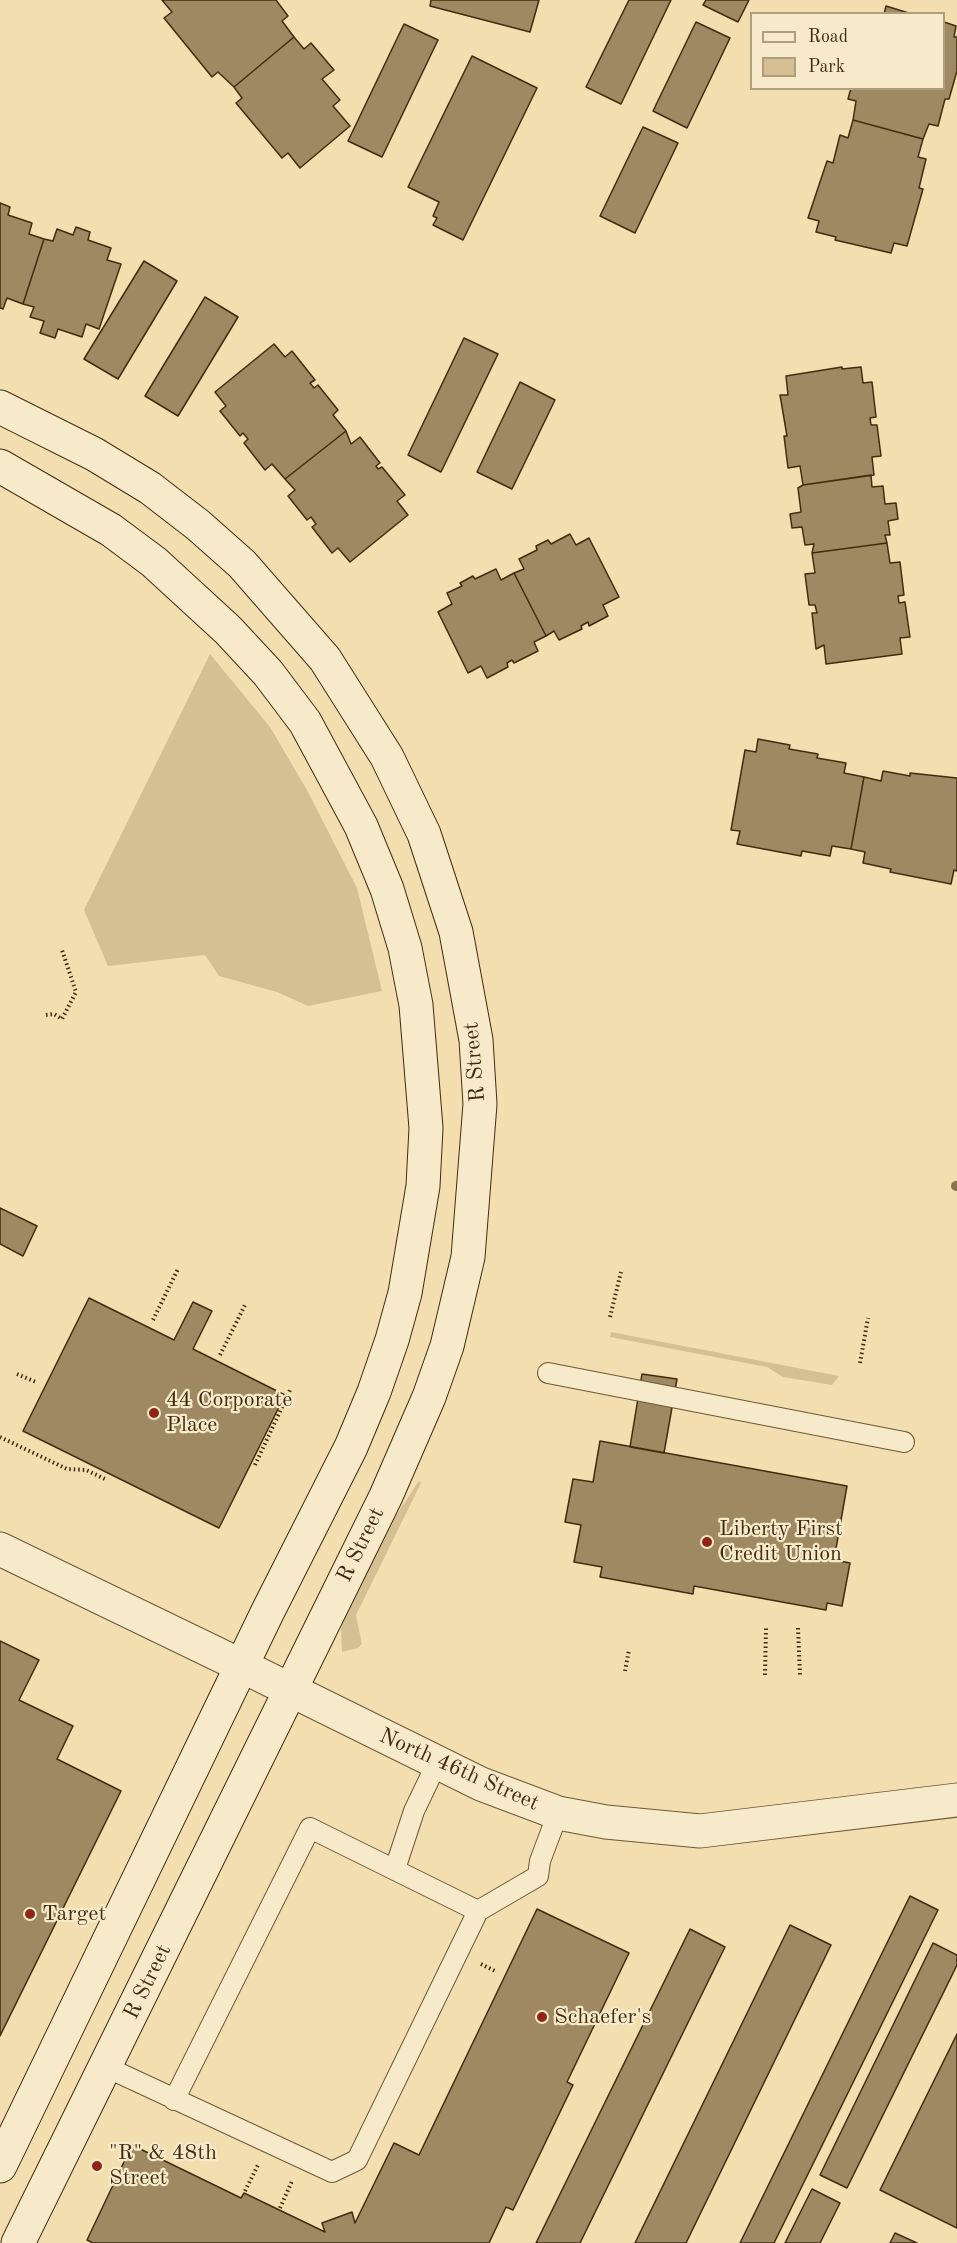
<!DOCTYPE html>
<style>
body{margin:0}
#map{position:relative;width:957px;height:2243px;overflow:hidden;background:#f3deaf;font-family:"Old Standard TT",serif}
canvas{display:block}
.legend{position:absolute;left:750px;top:12px;width:195px;height:78px;box-sizing:border-box;background:#f7eacb;border:2px solid #af9e80;margin:0;padding:8px 10px;list-style:none;font-size:18px;color:#422c0f}
.legend li{display:flex;align-items:center;gap:12px;height:30px}
.legend b{width:30px;border:2px solid #af9e80}
</style>
<div id="map">
<canvas width="957" height="2243"></canvas>
<ul class="legend">
<li><b style="height:8px;background:#f7eacb"></b>Road</li>
<li><b style="height:16px;background:#d5c094"></b>Park</li>
</ul>
</div>
<script>
const ctx = document.querySelector('canvas').getContext('2d');
ctx.lineJoin = 'round';
function paint(path, color) { ctx.fillStyle = color; ctx.fill(path, 'evenodd'); }
const toPath = rows => new Path2D(rows.map(r => 'M' + r).join(''));
function stroke(path, color, width, dash) { ctx.strokeStyle = color; ctx.lineWidth = width; ctx.lineCap = dash ? 'butt' : 'round'; ctx.setLineDash(dash || []); ctx.stroke(path); }
function label(font, color, halo, rows, align = 'center') {
  ctx.font = font + ' "Old Standard TT",serif'; ctx.lineWidth = 4.5; ctx.setLineDash([]); ctx.textBaseline = 'middle'; ctx.strokeStyle = halo; ctx.fillStyle = color; for (const [text, x, y, turn = 0] of rows) {
    ctx.save(); ctx.translate(x, y); ctx.rotate((+turn || 0) * Math.PI / 180); ctx.textAlign = isNaN(turn) ? turn : align; if (halo) ctx.strokeText(text, 0, 0); ctx.fillText(text, 0, 0); ctx.restore();
  }
}
const green = toPath([
 [210,654,270,727,307,790,357,888,382,991,308,1006,277,992,219,976,205,955,108,966,84,910],
 [611,1332,839,1376,832,1385,783,1377,767,1367,610,1337],
 [419,1481,421,1483,356,1615,362,1644,358,1648,342,1652,341,1629,346,1615,395,1517]
]);
const stream = toPath([
 [956,1186,957,1186]
]);
const building = toPath([
 [162,0,276,0,288,16,282,21,294,37,234,87,218,72,212,77,164,18,172,12,162,0],
 [431,0,539,0,530,32,430,6,431,0],
 [629,0,671,0,621,104,586,87,629,0],
 [706,0,749,0,738,22,703,5,706,0],
 [886,6,912,14,884,14,886,6],
 [696,22,730,38,687,128,653,111,696,22],
 [944,22,956,26,954,37,957,37,957,71,949,99,945,99,938,126,929,124,923,139,853,120,856,101,848,99,851,88,944,88,944,22],
 [404,24,438,40,382,157,348,141,404,24],
 [294,37,304,49,311,43,334,70,322,79,340,100,333,106,350,126,300,168,288,153,282,158,236,103,242,98,234,87,294,37],
 [472,56,537,88,463,240,433,225,437,218,433,216,439,202,408,187,472,56],
 [853,120,923,139,918,157,926,159,919,188,923,189,907,246,894,243,891,253,835,240,836,237,816,232,819,221,808,218,827,161,833,163,840,135,848,138,853,120],
 [643,127,678,143,635,233,600,216,643,127],
 [0,203,10,207,8,215,32,223,29,234,44,239,23,304,7,298,3,309,0,308,0,203],
 [76,227,90,232,88,240,111,248,107,260,121,264,99,329,86,324,82,337,58,329,55,338,40,333,44,321,30,317,34,307,23,304,44,239,53,241,57,229,73,235,76,227],
 [144,261,177,281,118,379,84,359,144,261],
 [205,297,238,317,178,416,145,396,205,297],
 [464,338,498,354,441,472,408,455,464,338],
 [274,344,285,357,292,351,315,380,310,383,314,388,318,385,338,410,333,415,346,431,285,479,272,464,265,470,244,443,248,439,243,433,240,436,220,411,226,406,215,392,274,344],
 [842,367,842,369,861,367,863,383,872,382,876,417,870,418,871,425,877,425,881,456,872,457,874,475,803,485,800,466,788,468,784,436,787,436,780,395,788,395,786,376,842,367],
 [520,382,555,400,512,489,477,472,520,382],
 [346,431,351,444,360,437,380,463,376,466,378,469,382,467,405,495,397,501,408,515,350,562,338,548,332,553,312,527,316,524,311,517,307,520,288,496,295,490,285,479,346,431],
 [871,475,872,487,883,486,885,504,896,503,898,519,888,521,890,535,885,535,887,543,812,553,814,544,805,545,802,527,792,528,790,514,801,512,798,488,803,485,871,475],
 [570,534,576,545,589,538,619,597,603,605,608,616,589,626,588,622,581,626,582,629,559,640,554,631,546,636,514,573,524,569,519,559,537,550,536,546,548,540,551,544,570,534],
 [887,543,890,563,900,562,904,595,898,596,899,603,905,602,910,637,900,638,902,654,826,664,824,645,816,649,812,613,817,613,815,605,809,605,805,574,815,573,812,553,887,543],
 [496,569,501,580,514,573,546,636,534,642,538,651,514,663,512,660,507,663,508,667,487,678,481,666,468,673,438,612,452,604,447,593,462,586,460,583,473,576,475,579,496,569],
 [758,739,790,745,789,749,818,754,817,758,846,763,844,773,864,777,851,849,832,846,830,856,802,851,801,856,737,844,740,831,731,830,745,750,756,752,758,739],
 [883,771,910,776,910,773,957,778,957,871,954,870,951,884,890,872,891,869,863,863,865,852,851,849,864,777,881,781,883,771],
 [0,1208,37,1226,23,1256,0,1244,0,1208],
 [89,1298,174,1340,193,1302,212,1311,193,1349,285,1395,219,1528,23,1431,89,1298],
 [642,1374,677,1379,664,1453,630,1447,642,1374],
 [600,1441,847,1486,834,1560,850,1563,842,1606,827,1603,826,1610,694,1586,693,1594,600,1577,602,1567,574,1562,581,1525,565,1522,573,1479,593,1482,600,1441],
 [0,1641,39,1660,19,1700,73,1726,57,1759,121,1791,0,2036,0,1641],
 [910,1896,938,1910,774,2243,740,2243,910,1896],
 [537,1909,629,1953,567,2082,573,2085,513,2210,506,2207,489,2243,93,2243,87,2240,132,2145,241,2198,244,2193,325,2232,322,2223,352,2212,355,2223,394,2143,419,2155,537,1909],
 [790,1925,831,1945,686,2243,635,2243,790,1925],
 [690,1929,725,1947,580,2243,536,2243,690,1929],
 [933,1943,957,1955,957,1965,847,2188,820,2175,933,1943],
 [957,2034,957,2228,880,2190,957,2034],
 [812,2189,840,2203,820,2243,785,2243,812,2189],
 [895,2233,917,2243,890,2243,895,2233]
]);
const path = toPath([
 [46,1015,54,1014,62,1019,76,992,62,950],
 [610,1317,621,1272],
 [153,1320,178,1269],
 [220,1355,246,1303],
 [860,1363,868,1318],
 [17,1374,36,1382],
 [0,1437,67,1469,86,1470,105,1479],
 [255,1465,290,1390],
 [798,1628,800,1676],
 [625,1671,629,1650],
 [765,1675,766,1628],
 [481,1964,497,1972],
 [245,2191,258,2165],
 [280,2208,292,2181]
]);
const service = toPath([
 [548,1373,904,1442],
 [395,1869,414,1811,437,1763],
 [106,2067,332,2172,357,2160,478,1911,538,1876,540,1861,558,1813],
 [174,2100,310,1828,478,1911]
]);
const minor = toPath([
 [0,1549,242,1666]
]);
const tertiary = toPath([
 [242,1666,481,1784,558,1813,606,1822,700,1831,957,1800]
]);
const secondary = toPath([
 [0,407,94,454,150,488,198,525,242,564,325,659,387,757,424,834,456,932,476,1040,480,1104,468,1257,447,1346,429,1397,386,1496,18,2243],
 [0,466,111,530,154,562,228,630,268,673,305,722,361,826,387,889,405,948,416,1005,426,1128,423,1186,405,1293,392,1340,374,1392,351,1447,268,1611,0,2166]
]);
const markers = [
 [154,1413,6,"#8f2418"],
 [707,1542,6,"#8f2418"],
 [30,1914,6,"#8f2418"],
 [542,2017,6,"#8f2418"],
 [97,2166,6,"#8f2418"]
];
const streetNames = [
 ["R Street",475,1062,-95],
 ["R Street",361,1545,-64],
 ["North 46th Street",459,1770,24],
 ["R Street",148,1982,-64]
];
const poiNames = [
 ["44 Corporate",166,1400],
 ["Place",166,1425],
 ["Liberty First",719,1529],
 ["Credit Union",719,1554],
 ["Target",42,1914],
 ["Schaefer's",554,2017],
 ["\"R\" & 48th",109,2153],
 ["Street",109,2178]
];
paint(green, '#d5c094');
stroke(stream, '#88724f', 10);
paint(building, '#9e8962');
stroke(building, '#422c0f', 1.5);
stroke(service, '#6e5837', 22);
stroke(minor, '#6e5837', 35);
stroke(tertiary, '#6e5837', 35);
stroke(secondary, '#422c0f', 35);
stroke(path, '#422c0f', 4, [1.5, 3]);
stroke(service, '#f7eacb', 20);
stroke(minor, '#f7eacb', 33);
stroke(tertiary, '#f7eacb', 33);
stroke(secondary, '#f7eacb', 33);
for (const [x, y, r, color] of markers) { const dot = new Path2D(); dot.arc(x, y, r, 0, 2 * Math.PI); ctx.fillStyle = color; ctx.fill(dot); stroke(dot, '#f7eacb', 2); }
label('22px', '#422c0f', '#f7eacb', streetNames);
label('22px', '#422c0f', '#f7eacb', poiNames, 'left');
</script>
